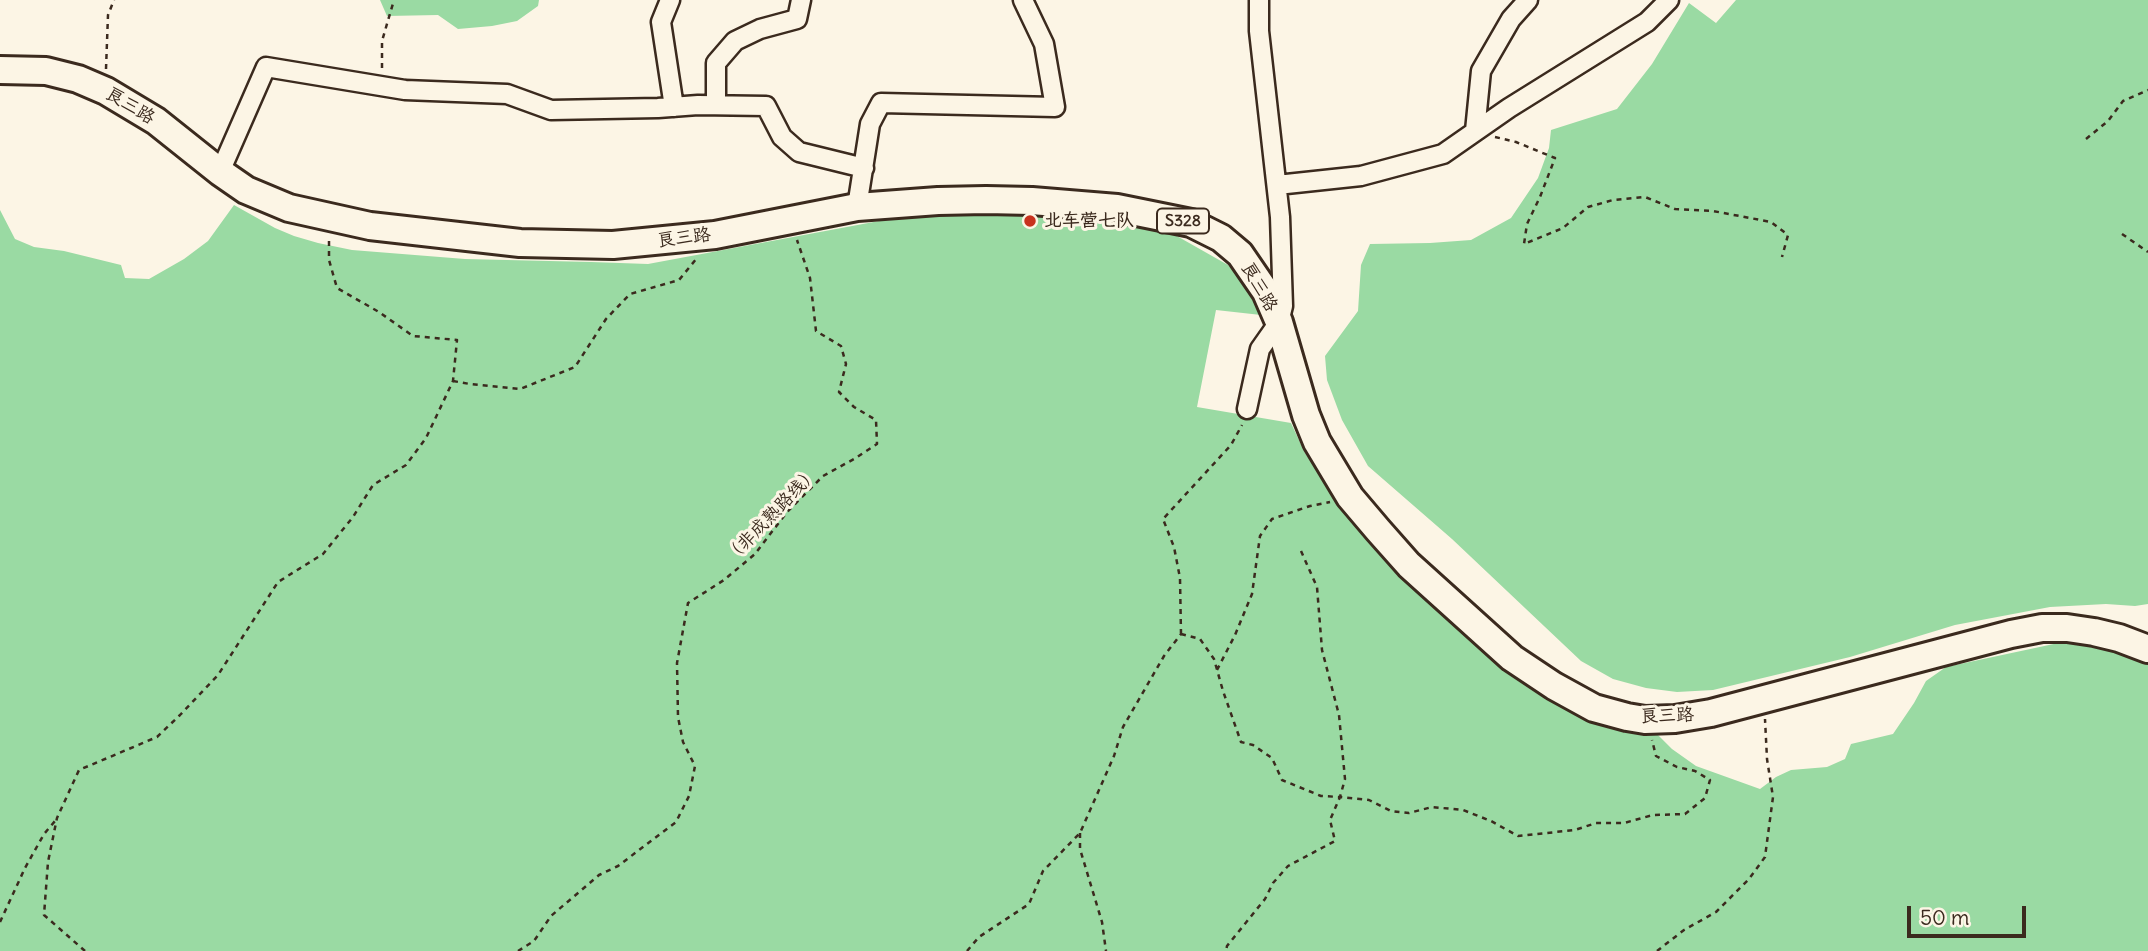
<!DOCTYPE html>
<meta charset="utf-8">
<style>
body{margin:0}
#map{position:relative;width:2148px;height:951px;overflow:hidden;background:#fcf5e5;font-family:Delius,sans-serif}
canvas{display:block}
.scale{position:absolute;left:1907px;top:906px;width:119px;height:32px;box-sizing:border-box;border:4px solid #3b2a1e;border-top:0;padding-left:9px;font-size:21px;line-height:24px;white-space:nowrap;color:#3b2a1e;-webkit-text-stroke:5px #fcf5e5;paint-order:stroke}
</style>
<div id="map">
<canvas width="2148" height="951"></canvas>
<div class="scale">50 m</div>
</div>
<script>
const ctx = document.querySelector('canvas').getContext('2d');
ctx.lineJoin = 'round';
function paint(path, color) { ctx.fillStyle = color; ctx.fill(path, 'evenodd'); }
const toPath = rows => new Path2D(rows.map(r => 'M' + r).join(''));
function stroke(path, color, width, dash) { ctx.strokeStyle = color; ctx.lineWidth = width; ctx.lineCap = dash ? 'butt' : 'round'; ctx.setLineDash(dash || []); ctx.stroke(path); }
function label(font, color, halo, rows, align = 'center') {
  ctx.font = font + ' Delius,"LXGW WenKai TC",sans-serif'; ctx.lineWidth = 6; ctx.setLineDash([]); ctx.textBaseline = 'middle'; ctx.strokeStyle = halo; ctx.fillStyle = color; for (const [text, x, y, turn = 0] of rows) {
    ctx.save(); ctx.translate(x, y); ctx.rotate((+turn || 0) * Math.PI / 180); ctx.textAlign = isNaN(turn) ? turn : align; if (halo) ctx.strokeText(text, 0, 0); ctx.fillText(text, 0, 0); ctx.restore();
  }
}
const green = toPath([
 [380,0,539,0,538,6,517,21,492,26,458,29,438,15,387,16],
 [1736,0,2148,0,2148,604,2135,606,2106,604,2050,607,1955,625,1850,657,1713,690,1677,692,1646,688,1613,679,1581,661,1452,539,1368,466,1342,420,1327,380,1325,356,1358,311,1361,265,1370,244,1430,243,1471,240,1511,218,1538,178,1549,148,1551,130,1617,109,1652,64,1689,3,1716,23],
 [234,205,275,228,294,236,318,243,352,250,465,259,591,262,648,264,879,221,988,212,1049,213,1099,218,1168,231,1228,265,1246,286,1261,315,1216,310,1197,407,1291,423,1305,453,1323,479,1345,506,1405,567,1629,728,1658,735,1672,749,1696,766,1760,789,1776,777,1791,770,1827,767,1845,759,1851,744,1893,734,1914,703,1926,681,1946,667,2063,642,2093,642,2148,656,2148,951,0,951,0,210,15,239,34,247,64,251,121,265,125,278,149,279,184,259,208,241]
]);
const path = toPath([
 [382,68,382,41,394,0],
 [106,69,108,15,114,0],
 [1495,137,1516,142,1555,158,1540,197,1527,224,1524,244,1563,228,1588,207,1613,200,1645,197,1675,209,1713,211,1771,222,1788,235,1782,257],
 [2086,139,2108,121,2123,101,2148,90],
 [2122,234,2148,252],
 [453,381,470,384,520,389,575,367,606,319,630,294,679,280,697,258],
 [1301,551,1317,587,1322,650,1339,715,1345,779,1340,797,1369,800,1391,811,1409,813,1432,807,1463,810,1491,821,1518,836,1575,830,1596,823,1624,823,1653,815,1685,814,1705,798,1710,780,1695,771,1677,767,1656,756,1652,740],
 [1181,634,1200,639,1214,659,1223,691,1241,742,1253,745,1272,758,1282,780,1321,796,1340,797,1330,820,1335,841,1288,866,1273,883,1265,899,1227,946,1226,951],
 [1181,634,1180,578,1174,547,1163,519,1231,445,1242,425],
 [1217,670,1235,635,1252,594,1260,536,1272,519,1310,506,1330,502],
 [1080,833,1080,849,1102,922,1106,951],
 [0,922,25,868,44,834,55,821],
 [85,951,44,915,48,862,57,818,79,770,157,737,180,715,218,675,278,582,323,554,353,517,373,485,406,465,426,438,453,381,457,340,413,336,379,312,337,288,329,260,329,239],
 [518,951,534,941,551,916,599,875,618,866,676,822,689,796,695,766,683,742,678,717,677,663,688,603,724,580,755,554,787,512,823,476,854,459,877,444,876,420,854,407,839,392,846,364,841,346,816,331,810,278,797,240],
 [967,951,979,937,1029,904,1043,871,1080,833,1114,756,1123,727,1164,656,1181,634],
 [1657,951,1684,930,1716,912,1749,879,1765,857,1773,797,1767,759,1765,719]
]);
const street = toPath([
 [670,0,661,22,674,107],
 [716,105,716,63,735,41,760,29,797,19,801,0],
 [1475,131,1481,71,1511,19,1528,0],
 [220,172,266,67,405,90,507,94,551,110,658,108,698,105,766,106,782,137,799,152,864,168],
 [1277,185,1361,176,1443,154,1509,108,1647,22,1669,0],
 [857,207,870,124,881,103,1055,107,1044,44,1023,0],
 [1247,409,1260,349,1279,322,1283,306,1280,217,1259,31,1259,0]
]);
const primary = toPath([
 [0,70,46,71,78,79,106,91,156,121,220,172,246,190,289,208,370,226,520,243,613,245,715,235,857,207,938,201,986,200,1032,201,1117,208,1191,223,1221,238,1240,254,1266,292,1279,322,1306,415,1317,442,1350,497,1378,530,1409,565,1512,658,1554,686,1594,708,1627,717,1645,720,1675,719,1711,713,2011,634,2042,628,2067,628,2094,632,2119,638,2148,649]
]);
const markers = [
 [1030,221,7,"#c8321e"]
];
const shields = [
 [1183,221,52]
];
const shieldNames = [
 ["S328",1183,221]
];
const streetNames = [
 ["良三路",130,106,31],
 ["良三路",684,238,-7],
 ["良三路",1259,287,60],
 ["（非成熟路线）",772,515,-46],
 ["良三路",1667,716,-2]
];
const poiNames = [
 ["北车营七队",1044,221]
];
paint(green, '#9adaa3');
stroke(street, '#3b2a1e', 23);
stroke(primary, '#3b2a1e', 32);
stroke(path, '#3b2a1e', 2.5, [5, 5]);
stroke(street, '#fcf5e5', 18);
stroke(primary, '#fcf5e5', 26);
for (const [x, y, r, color] of markers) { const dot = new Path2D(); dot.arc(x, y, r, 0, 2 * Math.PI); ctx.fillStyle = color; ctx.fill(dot); stroke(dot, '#fcf5e5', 2.5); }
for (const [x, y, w] of shields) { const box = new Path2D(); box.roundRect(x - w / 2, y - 12.5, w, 25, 5); ctx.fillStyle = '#fcf5e5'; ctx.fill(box); stroke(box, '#3b2a1e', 2); }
label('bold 16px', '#3b2a1e', null, shieldNames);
label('18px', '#3b2a1e', '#fcf5e5', streetNames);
label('bold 18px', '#3b2a1e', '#fcf5e5', poiNames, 'left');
</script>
